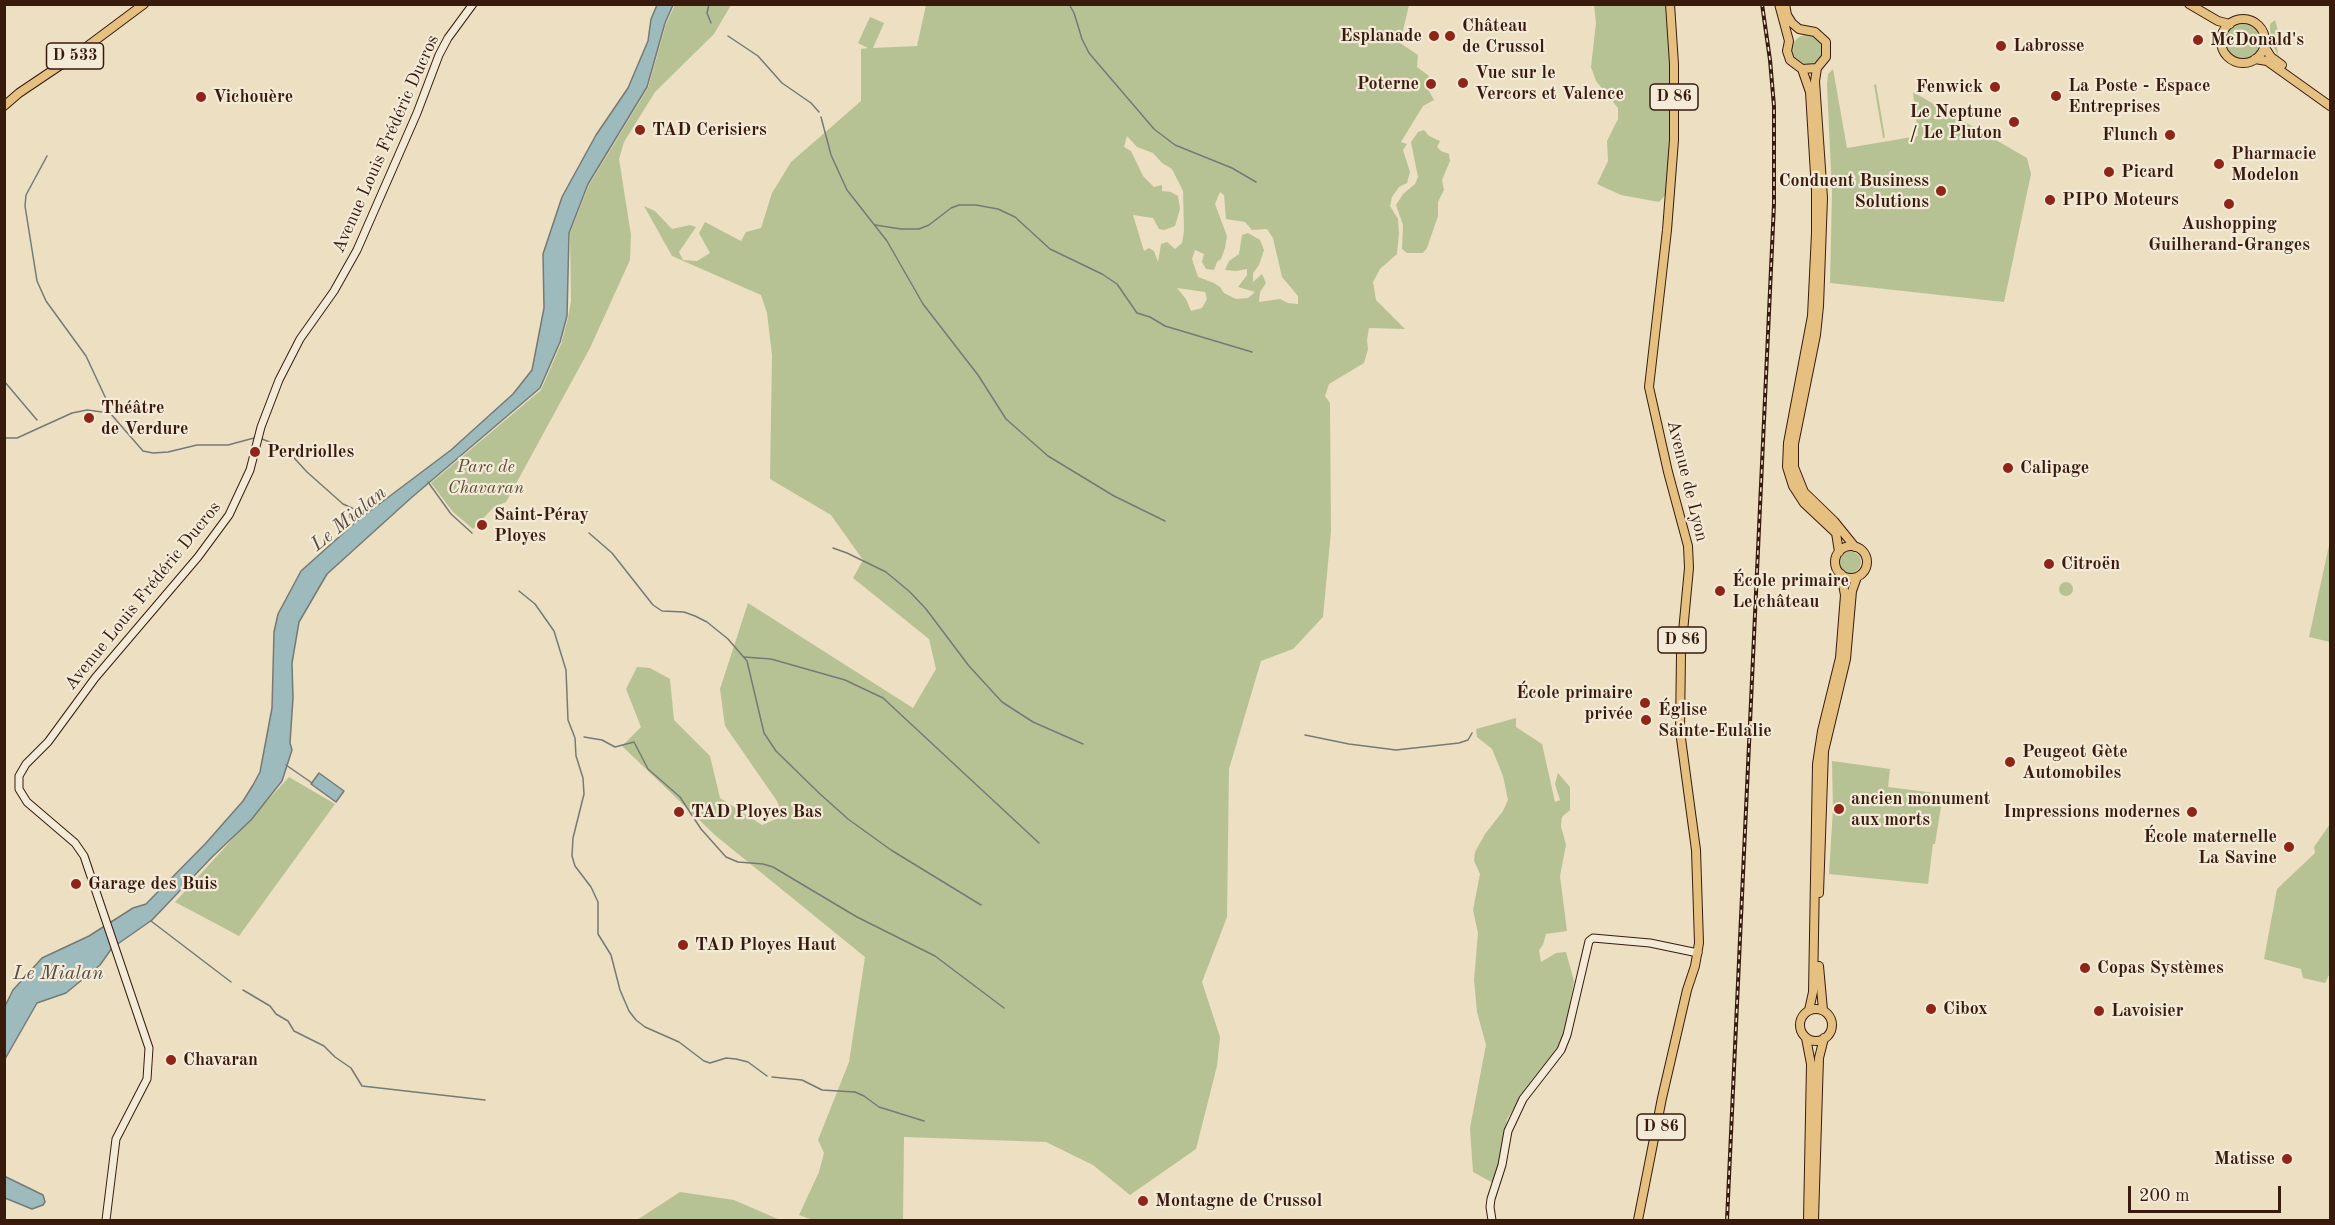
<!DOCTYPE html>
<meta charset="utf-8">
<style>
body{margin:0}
#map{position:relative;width:2335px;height:1225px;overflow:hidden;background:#eddfc1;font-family:"Old Standard TT",serif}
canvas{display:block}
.frame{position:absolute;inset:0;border:6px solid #391b0e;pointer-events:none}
.scale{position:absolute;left:2128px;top:1186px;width:153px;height:27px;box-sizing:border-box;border:3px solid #391b0e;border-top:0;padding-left:8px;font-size:18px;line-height:21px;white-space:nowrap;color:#391b0e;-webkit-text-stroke:4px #f3ead7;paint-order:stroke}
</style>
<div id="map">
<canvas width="2335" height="1225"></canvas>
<div class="frame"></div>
<div class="scale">200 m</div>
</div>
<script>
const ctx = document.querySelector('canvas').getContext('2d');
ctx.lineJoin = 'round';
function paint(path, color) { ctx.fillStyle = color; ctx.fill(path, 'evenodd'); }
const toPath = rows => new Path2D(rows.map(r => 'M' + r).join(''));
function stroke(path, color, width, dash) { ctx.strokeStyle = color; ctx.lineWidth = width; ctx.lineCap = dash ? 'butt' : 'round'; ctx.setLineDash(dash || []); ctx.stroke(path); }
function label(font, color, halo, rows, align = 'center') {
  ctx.font = font + ' "Old Standard TT",serif'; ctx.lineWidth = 4.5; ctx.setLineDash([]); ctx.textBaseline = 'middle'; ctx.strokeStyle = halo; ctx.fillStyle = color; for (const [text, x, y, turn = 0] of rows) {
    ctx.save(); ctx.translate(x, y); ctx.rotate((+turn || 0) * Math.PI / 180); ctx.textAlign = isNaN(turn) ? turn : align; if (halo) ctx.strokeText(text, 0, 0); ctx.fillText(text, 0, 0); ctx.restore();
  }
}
const green = toPath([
 [675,5,731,5,714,34,655,92,624,142,619,159,631,235,630,260,590,348,506,502,494,507,473,529,453,512,431,483,541,390,561,344,568,318,571,301,570,233,589,185,648,88,666,24],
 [926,5,1409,5,1400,43,1418,55,1417,67,1429,76,1428,79,1431,81,1429,91,1434,100,1423,106,1401,142,1407,144,1403,150,1410,172,1407,183,1399,187,1392,197,1390,206,1398,219,1399,233,1397,254,1380,269,1373,282,1376,300,1405,329,1369,328,1367,340,1368,349,1364,363,1329,384,1325,396,1330,403,1331,531,1323,617,1293,649,1261,661,1229,769,1227,917,1202,982,1220,1037,1217,1066,1196,1149,1130,1195,1093,1165,1046,1142,904,1137,903,1220,813,1220,799,1215,819,1172,824,1153,818,1140,849,1062,865,957,716,836,622,746,641,727,626,689,637,667,650,668,670,679,674,720,710,756,720,798,762,825,783,816,777,801,725,726,720,689,748,603,913,708,936,669,929,639,853,578,863,560,831,515,770,479,772,355,767,313,761,295,672,256,644,206,655,211,672,229,690,225,696,227,679,252,683,260,697,261,710,253,699,233,705,222,741,241,746,232,761,228,772,193,791,162,861,101,861,49,868,48,858,43,870,17,884,23,873,48,917,46],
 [1127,136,1137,147,1153,153,1162,163,1172,169,1183,191,1184,231,1182,243,1175,249,1167,242,1161,244,1158,262,1154,251,1149,248,1144,251,1133,215,1153,218,1159,229,1164,230,1175,226,1180,209,1178,196,1171,192,1162,191,1162,185,1154,187,1143,176,1131,151,1124,147],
 [1220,192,1224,195,1226,219,1245,222,1252,230,1267,229,1273,238,1282,277,1298,296,1298,304,1288,303,1280,299,1259,302,1260,292,1266,283,1262,274,1253,282,1253,273,1259,265,1264,250,1260,240,1248,233,1242,235,1239,254,1229,261,1225,270,1236,271,1247,269,1247,275,1238,287,1255,292,1248,298,1236,299,1224,293,1220,287,1214,283,1198,277,1192,259,1195,250,1204,254,1202,262,1206,269,1214,270,1217,262,1221,259,1225,248,1227,236,1215,204],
 [1177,288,1205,292,1207,299,1202,308,1191,311,1186,299],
 [1594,5,1670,5,1674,64,1670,190,1659,202,1621,195,1597,184,1608,161,1607,141,1618,119,1618,108,1596,81,1591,67,1596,23],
 [2275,20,2279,34,2277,48,2279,56,2273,47,2270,30,2270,24],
 '2225 42a18 18 0 1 1 36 0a18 18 0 1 1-36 0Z',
 '1792 50a15 15 0 1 1 30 0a15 15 0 1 1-30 0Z',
 [1833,69,1847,148,1918,136,1913,92,2027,158,2031,174,2004,302,1830,283,1832,193,1827,85,1828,74],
 [1880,83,1876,84,1885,137,1883,138,1874,85,1870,86],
 [1424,130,1429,136,1440,141,1437,147,1441,151,1449,154,1450,161,1442,180,1444,190,1438,202,1438,216,1427,248,1423,253,1407,253,1402,249,1403,225,1396,205,1403,194,1415,184,1418,177,1411,142,1418,132],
 [2330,541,2330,642,2309,637],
 '1839 562a11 11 0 1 1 22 0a11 11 0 1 1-22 0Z',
 '2059 589a7 7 0 1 1 14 0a7 7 0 1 1-14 0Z',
 [1516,718,1516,727,1542,744,1555,802,1560,800,1555,784,1558,773,1570,787,1570,810,1562,817,1561,826,1566,845,1560,876,1567,931,1546,934,1543,945,1539,950,1541,962,1556,953,1566,952,1574,981,1565,1031,1559,1046,1529,1084,1507,1119,1500,1160,1493,1183,1473,1172,1470,1128,1486,1045,1477,1012,1474,980,1478,933,1473,910,1480,874,1474,861,1475,852,1485,834,1503,811,1508,800,1503,776,1492,749,1477,737,1476,729],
 [1832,761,1890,769,1888,787,1943,794,1935,844,1933,844,1928,884,1829,874,1833,809],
 [289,777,335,804,239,936,175,902],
 [2330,824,2330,973,2325,983,2303,978,2301,969,2264,959,2277,889,2315,853,2314,847],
 [680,1192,734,1200,780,1220,637,1220]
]);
const water = toPath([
 [657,5,673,5,665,23,647,87,588,184,569,233,567,316,560,342,540,388,411,498,327,574,299,622,292,663,293,698,290,743,292,750,282,781,251,820,212,857,152,920,112,948,100,965,66,993,37,1003,5,1059,4,1008,13,990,42,958,89,936,133,908,146,904,206,843,243,801,253,785,260,772,272,708,274,632,278,614,301,571,358,520,451,450,513,394,532,370,544,308,543,254,562,197,596,135,628,88,648,41,651,19,657,5],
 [319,773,344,791,336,802,311,784,319,773],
 [4,1176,43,1195,45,1202,43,1205,32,1209,5,1198,4,1176]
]);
const stream = toPath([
 [709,4,707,13,711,23],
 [1069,4,1074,13,1082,39,1089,53,1154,129,1175,145,1232,168,1256,182],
 [728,36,758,56,782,83,811,103,819,112],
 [821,117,831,155,847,190,887,241,923,304,978,375,1006,419,1048,456,1114,496,1165,521],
 [47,156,26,195,25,206,37,281,46,301,86,356,107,401],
 [875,225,901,229,919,229,929,225,951,208,959,205,976,205,998,209,1015,217,1050,249,1102,274,1117,284,1137,313,1150,317,1165,326,1252,352],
 [4,381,37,420],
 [4,438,17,438,72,413,87,410,110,413,143,451,153,453,168,452,197,445,228,445,254,438],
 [262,439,285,448,307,472,343,504,365,514],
 [428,482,451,514,472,533],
 [589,533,612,553,653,605,662,611,684,612,695,616,707,622,728,639,747,661,764,733,776,751,819,793,848,819,891,850,981,905],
 [833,548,847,553,886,572,910,592,926,609,969,666,1002,702,1033,722,1083,744],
 [519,591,535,604,547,621,554,631,566,670,568,720,575,738,576,756,583,778,584,794,573,838,572,856,575,866,591,887,598,902,598,934,611,955,620,990,629,1011,636,1020,645,1027,679,1042,704,1061,710,1063,726,1058,736,1059,748,1062,767,1076],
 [744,657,771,659,845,680,883,698,1039,843],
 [1305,735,1349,744,1396,750,1459,743,1468,740,1472,733],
 [584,737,602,740,615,747,634,742,648,769,680,797,701,829,726,857,738,862,763,864,773,867,857,917,935,956,1004,1008],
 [286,765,312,783],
 [151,921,231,982],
 [243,990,270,1006,276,1014,288,1021,294,1031,324,1046,335,1057,351,1068,362,1086,485,1100],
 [772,1077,802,1080,822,1090,855,1092,864,1096,879,1107,924,1121],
 [4,1220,5,1220]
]);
const secondary = toPath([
 [106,1220,116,1139,147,1079,149,1048,84,856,75,843,27,802,19,789,19,776,26,764,48,742,95,678,198,557,229,515,250,470,261,427,279,380,300,339,334,291,357,250,417,113,439,55,448,38,473,4],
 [1492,1220,1490,1207,1491,1199,1502,1165,1508,1131,1523,1099,1561,1050,1567,1035,1589,941,1593,938,1650,943,1698,953]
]);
const primary = toPath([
 [1779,4,1789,41,1787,51,1790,60,1802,69,1817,68,1826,57,1826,42,1815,32,1799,29,1792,23,1787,15,1785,4],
 [2189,4,2218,21,2230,24],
 '2221 41a22 22 0 1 1 44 0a22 22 0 1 1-44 0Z',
 [2264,46,2271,57,2282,65],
 [2255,59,2267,61,2330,106],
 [1817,68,1815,81,1823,198,1819,306,1816,335,1794,444,1794,467,1804,492,1834,521,1855,547],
 [1802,69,1810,92,1816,191,1816,233,1812,316,1788,443,1787,467,1793,486,1804,503,1836,533,1839,552],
 [4,106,19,93,77,54,144,4],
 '1835 562a16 16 0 1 1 32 0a16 16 0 1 1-32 0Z',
 [1819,893,1824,751,1846,659,1852,591,1857,577],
 [1819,966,1823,1010],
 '1800 1025a16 16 0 1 1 32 0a16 16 0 1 1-32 0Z',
 [1809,1010,1813,992,1817,764,1822,731,1840,658,1845,595,1841,574],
 [1806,1038,1811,1064,1808,1220],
 [1638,1220,1662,1098,1687,990,1695,966,1699,943,1696,850,1680,731,1681,653,1689,568,1688,546,1668,472,1649,387,1667,230,1674,140,1674,64,1670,4],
 [1814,1220,1819,1058,1824,1038]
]);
const rail = toPath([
 [1727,1220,1774,204,1774,106,1770,60,1762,4]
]);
const markers = [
 [1434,36,6,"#8f2418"],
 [1450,36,6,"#8f2418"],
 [2198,40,6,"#8f2418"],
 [2001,46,6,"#8f2418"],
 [1463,83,6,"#8f2418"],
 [1431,84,6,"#8f2418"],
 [1995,87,6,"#8f2418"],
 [2056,96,6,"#8f2418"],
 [201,97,6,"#8f2418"],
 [2014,122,6,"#8f2418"],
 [640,130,6,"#8f2418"],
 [2170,135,6,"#8f2418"],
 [2219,164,6,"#8f2418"],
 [2109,172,6,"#8f2418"],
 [1941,191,6,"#8f2418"],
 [2050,200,6,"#8f2418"],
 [2229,204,6,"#8f2418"],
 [89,418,6,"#8f2418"],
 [255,452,6,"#8f2418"],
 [2008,468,6,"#8f2418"],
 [482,525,6,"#8f2418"],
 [2049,564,6,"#8f2418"],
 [1720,591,6,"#8f2418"],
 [1645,703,6,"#8f2418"],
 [1646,720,6,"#8f2418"],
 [2010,762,6,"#8f2418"],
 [1839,809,6,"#8f2418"],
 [679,812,6,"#8f2418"],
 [2192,812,6,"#8f2418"],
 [2289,847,6,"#8f2418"],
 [76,884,6,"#8f2418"],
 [683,945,6,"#8f2418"],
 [2085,968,6,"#8f2418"],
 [1931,1009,6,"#8f2418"],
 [2099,1011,6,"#8f2418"],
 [171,1060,6,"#8f2418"],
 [2287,1159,6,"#8f2418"],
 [1143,1201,6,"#8f2418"]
];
const shields = [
 [75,56,57],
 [1674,97,48],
 [1682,640,48],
 [1661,1127,48]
];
const shieldNames = [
 ["D 533",75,56],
 ["D 86",1674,97],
 ["D 86",1682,640],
 ["D 86",1661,1127]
];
const poiNames = [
 ["Château",1462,26],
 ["de Crussol",1462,47],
 ["Esplanade",1422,36,"right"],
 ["McDonald's",2210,40],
 ["Labrosse",2013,46],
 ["Vue sur le",1475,73],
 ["Vercors et Valence",1475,94],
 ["Poterne",1419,84,"right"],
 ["La Poste - Espace",2068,86],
 ["Entreprises",2068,107],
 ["Fenwick",1983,87,"right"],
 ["Vichouère",213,97],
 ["Le Neptune",2002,112,"right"],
 ["/ Le Pluton",2002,133,"right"],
 ["TAD Cerisiers",652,130],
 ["Flunch",2158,135,"right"],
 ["Pharmacie",2231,154],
 ["Modelon",2231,175],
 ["Picard",2121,172],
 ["Conduent Business",1929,181,"right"],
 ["Solutions",1929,202,"right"],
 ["PIPO Moteurs",2062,200],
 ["Aushopping",2229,224,"center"],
 ["Guilherand-Granges",2229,245,"center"],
 ["Théâtre",101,408],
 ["de Verdure",101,429],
 ["Perdriolles",267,452],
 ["Calipage",2020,468],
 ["Saint-Péray",494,515],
 ["Ployes",494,536],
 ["Citroën",2061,564],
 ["École primaire",1732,581],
 ["Le château",1732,602],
 ["École primaire",1633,693,"right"],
 ["privée",1633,714,"right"],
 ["Église",1658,710],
 ["Sainte-Eulalie",1658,731],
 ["Peugeot Gète",2022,752],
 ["Automobiles",2022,773],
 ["ancien monument",1851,799],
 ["aux morts",1851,820],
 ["TAD Ployes Bas",691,812],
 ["Impressions modernes",2180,812,"right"],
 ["École maternelle",2277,837,"right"],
 ["La Savine",2277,858,"right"],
 ["Garage des Buis",88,884],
 ["TAD Ployes Haut",695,945],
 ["Copas Systèmes",2097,968],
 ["Cibox",1943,1009],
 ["Lavoisier",2111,1011],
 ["Chavaran",183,1060],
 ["Matisse",2275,1159,"right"],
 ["Montagne de Crussol",1155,1201]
];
const streetNames = [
 ["Avenue Louis Frédéric Ducros",386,144,-66],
 ["Avenue de Lyon",1687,481,76],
 ["Avenue Louis Frédéric Ducros",143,596,-51]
];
const parkNames = [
 ["Parc de",486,467],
 ["Chavaran",486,488]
];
const waterNames = [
 ["Le Mialan",349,519,-39],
 ["Le Mialan",58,974]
];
paint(green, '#b7c294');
paint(water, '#9dbabc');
stroke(water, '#757a76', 1.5);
stroke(stream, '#757a76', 1.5);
stroke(secondary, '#391b0e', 9);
stroke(primary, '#391b0e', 10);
stroke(secondary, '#f3ead7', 7);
stroke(primary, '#e6c080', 8);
stroke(rail, '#391b0e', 4);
stroke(rail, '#f3ead7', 1.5, [4.5]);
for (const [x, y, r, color] of markers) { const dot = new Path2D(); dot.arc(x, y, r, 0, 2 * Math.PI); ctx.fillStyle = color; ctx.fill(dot); stroke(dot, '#f3ead7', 2); }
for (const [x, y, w] of shields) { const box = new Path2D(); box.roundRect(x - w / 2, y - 13, w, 26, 4.5); ctx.fillStyle = '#f3ead7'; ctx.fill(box); stroke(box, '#391b0e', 1.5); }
label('bold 16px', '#391b0e', null, shieldNames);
label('bold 18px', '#391b0e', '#f3ead7', poiNames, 'left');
label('18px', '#391b0e', '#f3ead7', streetNames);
label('italic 18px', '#5f4d36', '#f3ead7', parkNames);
label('italic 20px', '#574b42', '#f3ead7', waterNames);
</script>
